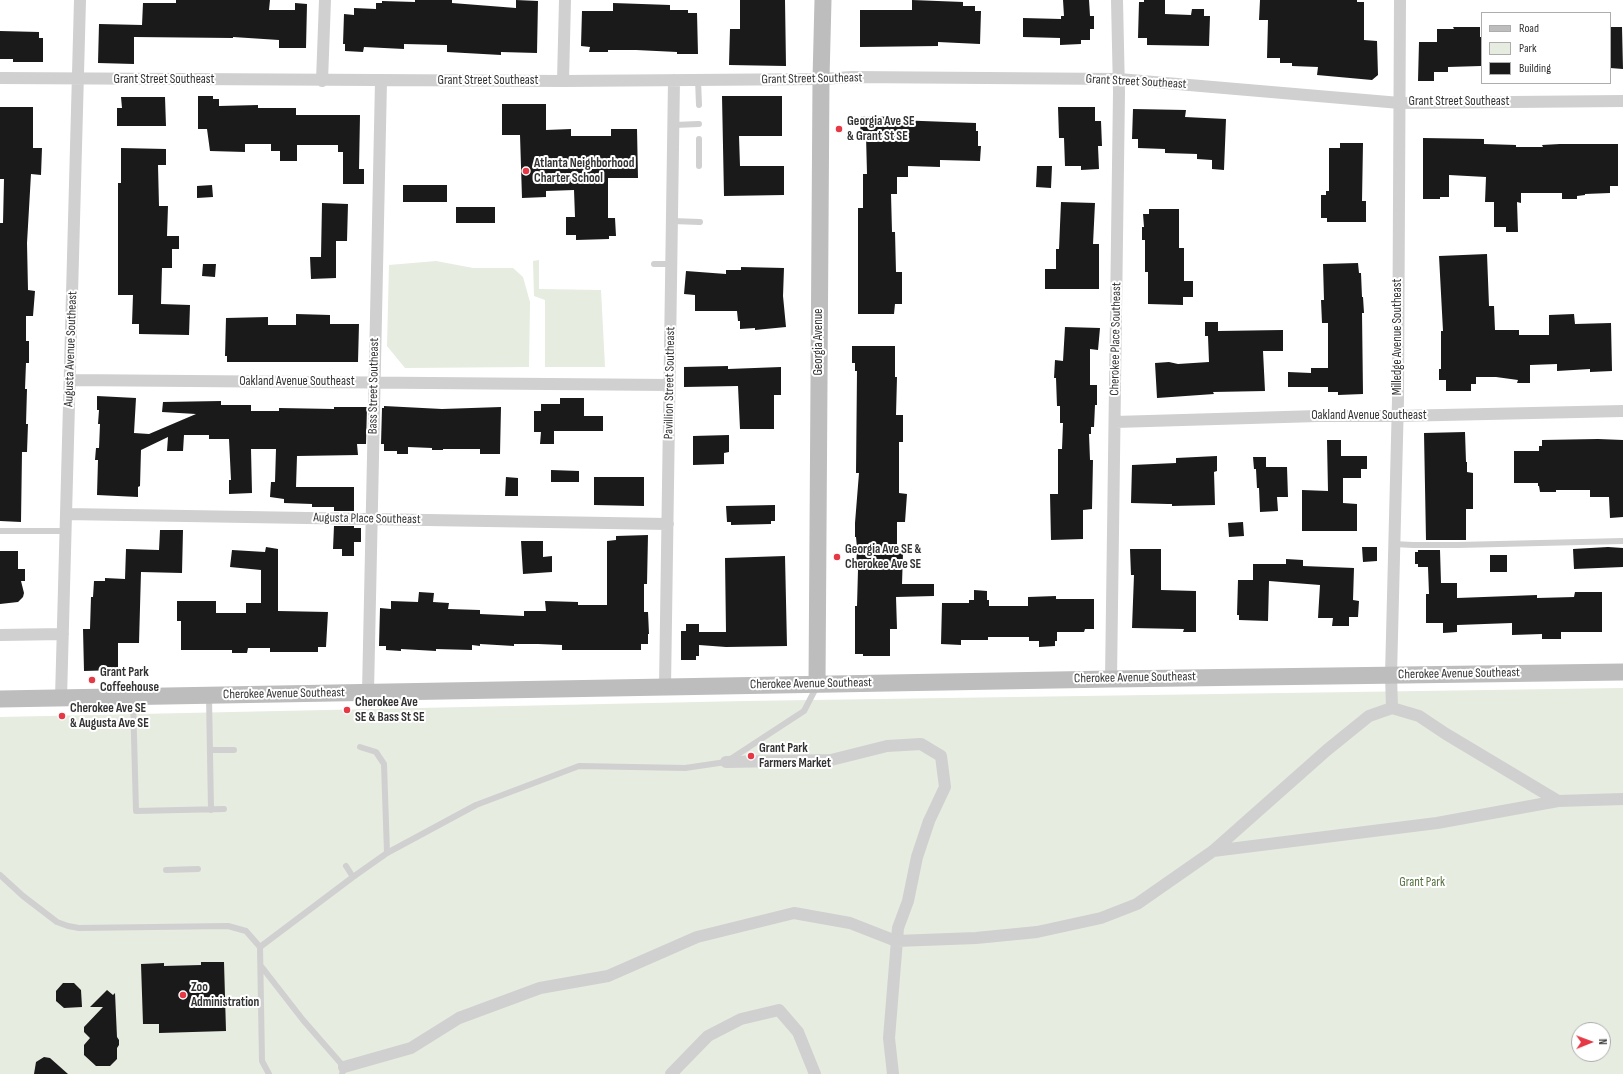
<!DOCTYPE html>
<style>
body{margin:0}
#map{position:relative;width:1623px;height:1074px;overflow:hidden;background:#fff;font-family:"Sofia Sans Condensed",sans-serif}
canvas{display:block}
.legend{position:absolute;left:1481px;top:12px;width:130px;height:72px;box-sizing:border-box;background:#fff;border:1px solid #adadad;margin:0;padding:5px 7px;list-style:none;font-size:12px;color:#333}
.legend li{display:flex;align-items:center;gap:8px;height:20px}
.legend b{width:20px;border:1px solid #adadad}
.north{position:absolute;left:1571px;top:1022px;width:40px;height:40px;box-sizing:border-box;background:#fff;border:1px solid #adadad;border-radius:50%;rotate:89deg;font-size:11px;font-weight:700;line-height:16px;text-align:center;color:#333}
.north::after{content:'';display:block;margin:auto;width:14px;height:18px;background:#e63946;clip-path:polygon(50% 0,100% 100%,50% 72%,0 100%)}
</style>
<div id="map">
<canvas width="1623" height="1074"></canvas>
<ul class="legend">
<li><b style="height:5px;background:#bdbdbd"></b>Road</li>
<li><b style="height:11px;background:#e6ecdf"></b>Park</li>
<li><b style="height:11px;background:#1a1a1a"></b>Building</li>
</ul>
<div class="north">N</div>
</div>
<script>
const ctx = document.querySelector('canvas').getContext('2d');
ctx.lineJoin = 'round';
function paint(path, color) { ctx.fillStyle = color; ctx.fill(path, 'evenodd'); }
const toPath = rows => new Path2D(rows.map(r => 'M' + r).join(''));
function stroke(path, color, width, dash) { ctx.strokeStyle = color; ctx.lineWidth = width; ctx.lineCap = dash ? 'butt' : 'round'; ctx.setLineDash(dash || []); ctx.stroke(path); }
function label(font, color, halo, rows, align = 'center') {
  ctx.font = font + ' "Sofia Sans Condensed",sans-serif'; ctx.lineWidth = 4; ctx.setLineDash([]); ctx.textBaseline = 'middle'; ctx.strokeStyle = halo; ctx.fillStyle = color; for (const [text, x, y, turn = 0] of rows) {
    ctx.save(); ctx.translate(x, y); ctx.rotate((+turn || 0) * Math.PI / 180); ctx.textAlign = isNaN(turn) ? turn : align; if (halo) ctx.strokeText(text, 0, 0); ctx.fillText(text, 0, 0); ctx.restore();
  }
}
const green = toPath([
 [539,260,539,289,601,290,605,367,545,367,545,300,534,296,533,261],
 [436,261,473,268,513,268,523,277,530,302,529,367,405,368,387,346,389,265],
 [1623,688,1623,1074,0,1074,0,717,745,701],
 [1579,1030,1603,1030,1603,1054,1579,1054]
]);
const building = toPath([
 [176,0,270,0,269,10,295,10,295,3,307,4,306,48,279,48,279,40,233,37,233,38,134,37,134,64,98,63,99,24,142,25,143,3,176,3],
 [415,0,452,0,452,3,516,8,516,0,538,1,537,53,501,52,501,55,447,52,447,45,404,44,404,49,364,47,363,52,345,51,345,44,343,44,344,14,354,15,354,8,376,9,376,3,382,3,382,1,415,2],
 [740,0,785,0,786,66,729,65,730,29,740,29],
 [912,0,963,2,963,6,975,6,975,11,981,11,980,44,938,42,938,46,860,47,860,10,912,10],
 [1063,0,1089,0,1090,16,1094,16,1094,29,1090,29,1090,40,1081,40,1081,44,1060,45,1060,38,1023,37,1023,18,1061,19,1061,16,1064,16],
 [1144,0,1165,0,1165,14,1191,15,1192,9,1204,9,1204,16,1210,16,1209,46,1147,45,1147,38,1138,38,1139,2,1144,2],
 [1260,0,1357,0,1357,2,1364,2,1364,40,1377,41,1378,75,1372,80,1317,75,1318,67,1292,66,1292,63,1280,63,1280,58,1267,58,1268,20,1259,20],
 [613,3,670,5,670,10,688,10,688,13,697,13,698,54,677,54,677,52,636,50,608,50,608,52,589,52,590,47,581,46,582,11,613,11],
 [1453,27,1480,27,1480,37,1482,37,1481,66,1448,67,1448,72,1434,72,1434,81,1418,81,1419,42,1437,42,1437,29,1454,29],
 [1610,27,1622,27,1623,69,1610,68],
 [0,31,39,32,39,38,43,38,43,62,13,62,13,59,0,59],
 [198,96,213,96,213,99,219,99,219,106,258,105,258,108,296,108,296,115,360,115,359,169,364,169,364,184,343,184,343,152,338,152,338,145,297,145,297,161,280,161,280,151,271,151,271,144,245,144,245,152,210,151,207,129,198,129],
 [722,96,782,96,782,136,739,136,740,166,784,166,784,195,724,196],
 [121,97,165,97,166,126,117,126,117,108,122,108],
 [502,104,546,104,546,130,571,129,571,136,611,136,611,129,637,129,638,178,608,178,608,218,615,218,616,236,609,236,609,239,576,240,576,235,566,235,566,217,575,217,574,190,546,191,546,197,522,198,520,135,502,135],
 [0,107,33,107,33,148,42,148,41,175,31,174,27,243,28,290,35,291,33,316,26,316,26,341,29,341,29,363,26,363,25,389,27,389,26,424,28,424,27,452,22,452,21,522,0,521,0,223,3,223,4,179,0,179],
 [1058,107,1095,107,1095,121,1101,121,1102,146,1098,146,1099,169,1081,170,1081,166,1065,166,1064,138,1059,138],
 [1133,109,1186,110,1185,117,1226,119,1224,170,1212,169,1212,160,1197,159,1197,154,1165,153,1165,149,1138,148,1138,139,1132,139],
 [861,116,895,117,895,120,976,123,976,131,978,131,978,146,981,146,980,161,940,160,940,167,908,166,908,177,897,177,897,194,891,194,892,232,895,232,896,272,902,272,902,304,895,304,894,314,858,314,858,208,863,208,863,174,867,174,866,135,860,135],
 [1423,138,1484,139,1484,144,1516,145,1516,147,1543,147,1542,145,1560,144,1618,144,1618,186,1610,186,1610,193,1585,194,1585,195,1577,196,1577,199,1562,199,1562,193,1521,193,1521,203,1517,202,1518,232,1506,232,1506,227,1494,227,1494,202,1485,202,1486,177,1449,175,1449,197,1440,197,1440,199,1423,199],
 [1340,143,1363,143,1362,201,1366,201,1366,222,1327,222,1327,218,1321,218,1321,195,1326,195,1326,191,1329,191,1329,148,1340,148],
 [121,148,166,149,166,165,158,165,159,206,168,206,167,236,179,236,179,249,172,249,172,268,162,268,161,304,190,305,189,335,139,334,139,324,132,324,133,295,118,295,118,183,121,183],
 [1037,166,1052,166,1051,188,1036,187],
 [212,185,213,197,197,198,197,186],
 [403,185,447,185,447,202,403,202],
 [1061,202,1095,203,1093,244,1099,244,1099,289,1045,289,1045,269,1056,269,1056,249,1059,249],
 [322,203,348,204,347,241,336,241,336,278,311,279,310,257,321,257],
 [456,207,495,207,495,223,456,223],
 [1149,209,1179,209,1179,248,1184,248,1184,281,1193,281,1193,297,1183,297,1183,305,1148,304,1148,272,1145,272,1145,240,1142,240,1142,227,1144,227,1143,214,1149,214],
 [1487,254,1489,306,1494,306,1495,330,1519,330,1519,335,1549,335,1549,315,1574,314,1575,324,1611,323,1612,371,1590,372,1590,369,1557,371,1557,364,1530,365,1530,383,1517,383,1518,380,1496,377,1476,377,1476,384,1471,384,1471,391,1446,391,1446,380,1439,380,1439,369,1441,369,1441,331,1443,331,1439,256],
 [1358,263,1359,273,1361,273,1362,297,1363,297,1364,313,1362,313,1363,394,1338,395,1338,392,1328,392,1328,387,1288,387,1288,372,1311,373,1311,368,1328,368,1328,323,1322,323,1321,300,1324,300,1323,264],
 [203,264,216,264,215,277,202,276],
 [741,267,784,268,783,296,786,327,755,330,755,328,740,329,740,321,738,321,737,311,695,311,695,295,684,294,686,271,726,274,726,270,741,270],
 [296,314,330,315,330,324,359,324,358,362,227,362,227,356,225,356,226,318,268,317,268,325,296,325],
 [1205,322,1218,322,1218,331,1283,330,1283,351,1263,351,1265,391,1213,392,1214,394,1157,398,1155,363,1169,362,1178,364,1209,362,1208,336,1205,336],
 [1065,327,1100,328,1098,350,1090,349,1090,385,1097,385,1097,405,1095,405,1094,427,1091,427,1091,434,1089,434,1090,460,1093,460,1092,509,1083,510,1083,539,1051,540,1050,494,1058,494,1058,449,1062,449,1063,423,1060,423,1060,406,1057,406,1056,378,1054,378,1055,360,1063,361],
 [852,346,895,346,895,377,897,377,896,415,903,415,903,442,899,442,899,493,907,494,905,522,897,522,897,553,903,553,902,584,934,584,934,596,896,597,897,629,890,629,890,656,863,656,863,654,855,654,855,606,857,606,858,570,856,570,857,548,856,537,855,537,855,523,859,473,856,473,857,371,855,371,855,363,852,363],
 [728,366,728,369,781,367,781,395,774,395,774,429,740,429,738,386,684,387,684,367],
 [97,396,136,398,134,433,149,434,196,414,162,412,163,402,221,401,221,405,251,405,251,411,279,411,279,408,334,409,334,407,367,407,366,444,357,444,358,455,297,456,296,487,354,487,354,511,334,511,334,507,312,507,312,504,284,503,284,499,270,497,271,482,275,482,276,449,251,449,252,493,229,494,229,480,231,480,229,439,209,439,209,435,184,435,183,451,167,451,168,437,141,450,140,486,138,487,138,497,97,495,98,460,95,460,96,448,99,448,100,424,98,424,99,410,97,410],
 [560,398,584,398,584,416,603,416,603,431,554,431,554,444,540,444,541,432,534,432,534,411,541,411,541,404,560,404],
 [384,406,442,409,501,407,500,454,480,454,480,449,443,449,443,450,432,450,432,448,408,447,408,454,397,454,397,451,384,451,384,444,381,444,382,408,384,408],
 [1465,432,1466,462,1467,462,1467,472,1473,473,1473,509,1466,509,1466,540,1426,540,1424,433],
 [729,435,729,452,724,453,724,464,693,465,693,436],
 [1598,439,1623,440,1623,517,1610,518,1609,497,1590,497,1590,490,1556,490,1556,492,1540,492,1539,486,1538,486,1538,483,1514,483,1514,451,1539,451,1539,446,1542,446,1542,440],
 [1327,440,1341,440,1341,456,1367,456,1367,469,1361,469,1361,478,1343,478,1343,503,1357,504,1357,531,1302,531,1302,490,1328,491],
 [1217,456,1217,471,1214,472,1215,505,1172,506,1172,504,1168,504,1131,503,1132,465,1176,463,1176,458],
 [1253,457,1266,457,1266,467,1287,467,1288,497,1277,497,1278,511,1260,512,1259,488,1257,488,1256,469,1254,469],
 [551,470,579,471,579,482,551,482],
 [506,477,518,478,518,496,505,496],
 [594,477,644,477,644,506,594,505],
 [775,505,775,521,771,521,771,524,731,525,731,522,727,522,726,506],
 [1243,522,1244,536,1229,537,1228,523],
 [334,526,354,526,354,528,361,528,361,542,354,542,354,556,342,556,342,549,333,549],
 [160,530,183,530,182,573,141,572,139,643,118,643,118,670,84,671,83,629,90,629,91,597,93,597,94,581,105,581,105,578,125,579,126,549,159,550],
 [648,535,647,584,644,584,644,612,648,612,649,634,648,634,648,644,641,644,641,650,562,650,562,645,538,644,514,644,514,646,480,644,480,646,472,645,472,650,436,649,436,651,401,649,401,651,386,650,386,646,379,646,380,608,391,609,391,601,418,602,419,592,434,593,433,602,449,603,448,609,480,610,480,614,524,616,524,611,546,611,545,601,578,602,578,605,607,605,607,541,616,540,616,536],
 [521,541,543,541,543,557,552,556,552,572,523,574],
 [266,547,278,549,278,611,328,612,326,647,318,647,318,652,270,652,270,648,248,648,247,653,232,653,232,650,181,650,181,621,177,621,177,601,216,601,216,613,246,613,246,603,261,603,261,570,230,567,232,550,265,552],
 [1362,547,1377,547,1377,561,1363,562],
 [1608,547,1623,548,1623,567,1574,569,1573,549],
 [1130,549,1161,549,1161,590,1196,591,1196,632,1183,632,1184,629,1132,628,1134,575,1131,575],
 [1418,550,1440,550,1441,583,1457,583,1457,598,1537,595,1537,598,1574,597,1575,592,1602,592,1602,632,1561,632,1561,639,1542,639,1542,634,1512,635,1512,623,1457,625,1457,632,1443,633,1443,623,1426,623,1426,594,1429,594,1428,567,1418,567,1418,564,1415,564,1415,552,1418,552],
 [0,551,18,551,18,569,25,569,25,581,21,581,24,593,23,597,18,602,0,604],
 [1490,555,1507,555,1507,572,1490,572],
 [785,556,787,646,726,647,699,645,699,656,696,656,696,660,681,660,681,631,686,631,686,624,699,624,699,632,726,632,725,558],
 [1286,559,1303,560,1303,566,1354,568,1353,600,1359,601,1358,617,1349,617,1349,626,1332,626,1333,618,1318,618,1320,585,1269,581,1268,621,1239,620,1239,615,1237,615,1238,580,1253,580,1253,564,1286,564],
 [974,590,987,591,987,600,989,600,989,606,1028,606,1028,597,1056,596,1056,599,1094,599,1094,629,1085,629,1084,632,1057,632,1057,641,1055,641,1055,646,1039,647,1039,641,1029,641,1029,637,988,637,988,640,961,640,961,645,941,644,942,603,969,603,969,600,974,600],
 [201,962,224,962,226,1031,159,1033,159,1024,143,1024,141,964,164,963,164,966,201,965],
 [63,983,74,983,81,990,82,1007,64,1008,56,1001,56,991],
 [107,990,113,995,115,993,117,1037,119,1040,119,1045,117,1048,117,1059,110,1066,96,1066,84,1055,84,1045,90,1038,84,1032,84,1027,103,1007,90,1007],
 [44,1057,50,1058,68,1074,34,1074,36,1062]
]);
const lane = toPath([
 [698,80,699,105],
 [674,125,699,124],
 [699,139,699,166],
 [672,221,700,222],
 [654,264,672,264],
 [0,531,66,531],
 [1394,544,1413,545,1458,545,1623,541],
 [209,697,211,810],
 [133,698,136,811,224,809],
 [360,747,376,752,384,764,387,853],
 [210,750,234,750],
 [346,866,353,877],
 [166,870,198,869],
 [0,875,23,896,57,922,68,926,79,928,228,926,246,931,260,947],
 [261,966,303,1020,344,1067,342,1074],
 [269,1074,262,1061,260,947,353,877,387,853,476,805,579,766,685,768,726,762,804,711,817,686]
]);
const street = toPath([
 [0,78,563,81,821,79,852,77,1119,79,1400,103,1623,101],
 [322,81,325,0],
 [563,81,565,0],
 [70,380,669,385],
 [1115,422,1318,416,1397,416,1623,411],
 [66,514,668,524],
 [0,635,63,634],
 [1111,679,1119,92,1117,0],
 [665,687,674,80],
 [368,692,381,81],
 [61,698,80,0],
 [1392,708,1391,675,1398,400,1400,0],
 [726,762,831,760,887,746,921,744,941,756,945,787,929,821,917,857,908,901,898,928,889,1038,893,1074],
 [1213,851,1437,823,1558,801,1623,799],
 [344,1067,411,1048,459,1018,540,988,608,976,697,937,794,913,850,923,896,941,976,938,1037,932,1101,918,1137,904,1213,851,1327,750,1369,716,1392,708,1419,716,1446,734,1558,801],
 [671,1074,708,1036,741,1019,779,1010,798,1032,815,1074]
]);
const secondary = toPath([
 [817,684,821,79,823,0],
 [0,699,1111,679,1623,672]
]);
const markers = [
 [839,129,4,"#e63946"],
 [526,171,4,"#e63946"],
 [837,557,4,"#e63946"],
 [92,680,4,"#e63946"],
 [347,710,4,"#e63946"],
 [62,716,4,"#e63946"],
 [751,756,4,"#e63946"],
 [183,995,4,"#e63946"]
];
const streetNames = [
 ["Grant Street Southeast",812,79,-1],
 ["Grant Street Southeast",164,80],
 ["Grant Street Southeast",488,81],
 ["Grant Street Southeast",1136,82,3],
 ["Grant Street Southeast",1459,102],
 ["Milledge Avenue Southeast",1398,337,-90],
 ["Cherokee Place Southeast",1116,339,-89],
 ["Georgia Avenue",819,342,-90],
 ["Augusta Avenue Southeast",71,349,-88],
 ["Oakland Avenue Southeast",297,382],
 ["Pavillion Street Southeast",670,383,-89],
 ["Bass Street Southeast",374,386,-89],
 ["Oakland Avenue Southeast",1369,416],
 ["Augusta Place Southeast",367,519,1],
 ["Cherokee Avenue Southeast",1459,674,-1],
 ["Cherokee Avenue Southeast",1135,678,-1],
 ["Cherokee Avenue Southeast",811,684,-1],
 ["Cherokee Avenue Southeast",284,694,-1]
];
const poiNames = [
 ["Georgia Ave SE",847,122],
 ["& Grant St SE",847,137],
 ["Atlanta Neighborhood",534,164],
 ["Charter School",534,179],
 ["Georgia Ave SE &",845,550],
 ["Cherokee Ave SE",845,565],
 ["Grant Park",100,673],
 ["Coffeehouse",100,688],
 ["Cherokee Ave",355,703],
 ["SE & Bass St SE",355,718],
 ["Cherokee Ave SE",70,709],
 ["& Augusta Ave SE",70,724],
 ["Grant Park",759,749],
 ["Farmers Market",759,764],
 ["Zoo",191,988],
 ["Administration",191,1003]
];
const parkNames = [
 ["Grant Park",1422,883]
];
paint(green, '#e6ecdf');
paint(building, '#1a1a1a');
stroke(lane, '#d0d0d0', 6);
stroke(street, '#d0d0d0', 12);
stroke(secondary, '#bdbdbd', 17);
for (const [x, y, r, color] of markers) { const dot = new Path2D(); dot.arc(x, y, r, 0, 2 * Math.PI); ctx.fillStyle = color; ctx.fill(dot); stroke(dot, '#fff', 1.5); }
label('13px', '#333', '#fff', streetNames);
label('bold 13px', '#333', '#fff', poiNames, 'left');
label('13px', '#56703f', '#fff', parkNames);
</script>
